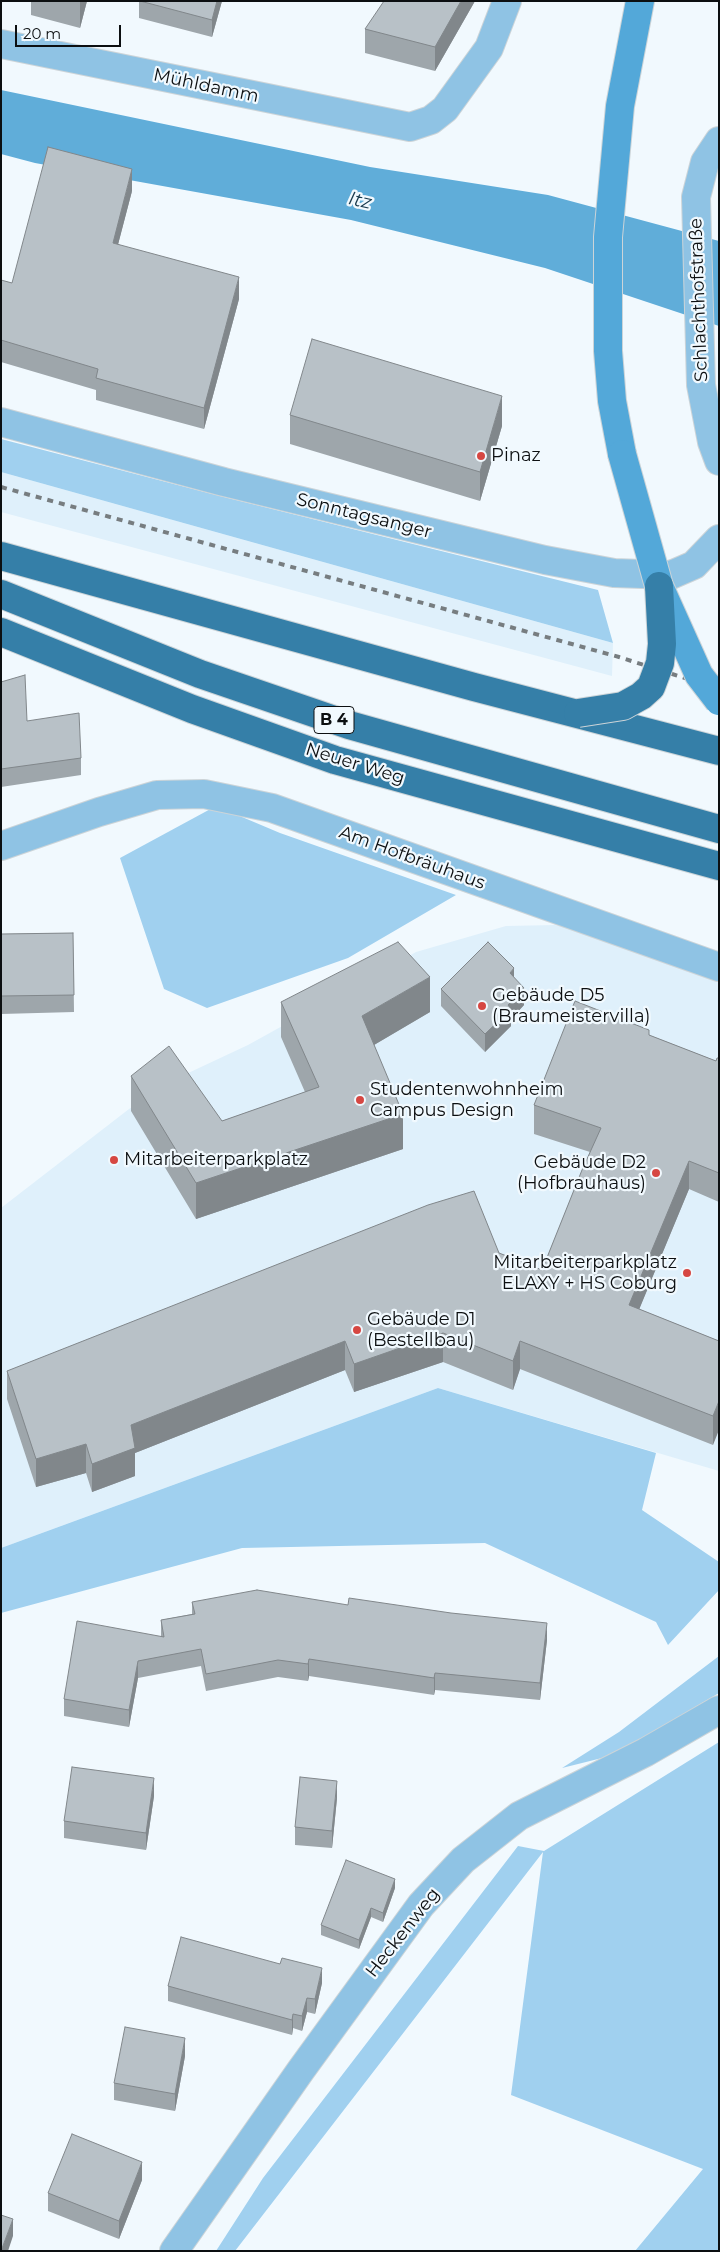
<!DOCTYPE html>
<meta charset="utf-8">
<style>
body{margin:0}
#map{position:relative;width:720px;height:2252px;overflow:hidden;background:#f1f9fe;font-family:Montserrat,sans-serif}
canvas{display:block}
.frame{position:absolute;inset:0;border:2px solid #0c0f11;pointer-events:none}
.scale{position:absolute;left:15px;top:25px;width:106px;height:22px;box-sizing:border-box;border:2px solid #0c0f11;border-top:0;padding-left:6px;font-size:15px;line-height:18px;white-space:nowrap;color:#0c0f11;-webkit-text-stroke:4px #f1f9fe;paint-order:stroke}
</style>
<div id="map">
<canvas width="720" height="2252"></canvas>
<div class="frame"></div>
<div class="scale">20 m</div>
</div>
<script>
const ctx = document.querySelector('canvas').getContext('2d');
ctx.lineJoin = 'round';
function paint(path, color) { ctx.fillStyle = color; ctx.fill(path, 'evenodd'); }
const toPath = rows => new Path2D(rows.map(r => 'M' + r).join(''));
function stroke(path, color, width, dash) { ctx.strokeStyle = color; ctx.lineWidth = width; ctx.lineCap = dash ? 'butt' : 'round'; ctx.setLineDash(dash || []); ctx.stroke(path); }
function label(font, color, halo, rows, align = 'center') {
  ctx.font = font + ' Montserrat,sans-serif'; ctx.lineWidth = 4.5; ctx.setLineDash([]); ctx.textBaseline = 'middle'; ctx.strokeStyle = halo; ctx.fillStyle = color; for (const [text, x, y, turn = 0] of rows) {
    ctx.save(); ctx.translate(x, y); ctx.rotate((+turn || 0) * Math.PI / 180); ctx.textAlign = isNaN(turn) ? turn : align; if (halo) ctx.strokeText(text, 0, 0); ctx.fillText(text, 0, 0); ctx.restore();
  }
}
const built = toPath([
 [1,472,613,643,612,676,1,512],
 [555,925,599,935,719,982,719,1471,438,1388,1,1548,1,1208,129,1109,169,1082,248,1045,416,952,506,926]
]);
const green = toPath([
 [1,439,220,496,598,590,613,643,1,472],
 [216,806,280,833,456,895,348,958,207,1008,164,989,120,858],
 [438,1388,656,1453,642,1510,719,1562,719,1590,668,1645,656,1622,485,1543,242,1548,1,1613,1,1548],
 [719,1656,719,1693,614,1755,562,1768,619,1732],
 [719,1742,719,2251,635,2251,703,2169,511,2095,543,1852,235,2251,216,2251,263,2178,518,1846,544,1851]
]);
const water = toPath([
 [1,90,370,167,548,195,719,241,719,326,545,268,351,220,35,163,1,154]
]);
const street = toPath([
 [1,44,410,127,431,120,445,109,489,48,507,1],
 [719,141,705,162,696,197,701,385,712,442,719,461],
 [1,422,224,482,545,560,614,573,671,575,694,565,719,539],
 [1,846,99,812,157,795,204,794,272,808,719,967],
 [174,2251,301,2070,421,1905,463,1860,519,1816,646,1752,719,1710]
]);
const secondary = toPath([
 [622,454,612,401,608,351,608,237,620,106,640,1]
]);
const highway = toPath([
 [1,556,474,687,719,751],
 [1,594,200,674,349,725,719,829],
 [1,632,192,709,335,760,719,866]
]);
const rail = toPath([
 [1,487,619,657,719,689]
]);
const secondaryBridge = toPath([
 [622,454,659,586,699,675,719,701]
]);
const highwayBridge = toPath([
 [578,713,623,706,641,696,651,687,660,663,662,644,659,586]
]);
const wall = toPath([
 [31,1,87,1,80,28,31,15],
 [139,1,222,1,212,37,139,18],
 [475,1,435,71,365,53,365,29],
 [132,191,118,244,239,299,204,429,96,400,96,390,1,362,1,280,12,283],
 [290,415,502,426,480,501,290,444],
 [1,682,27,721,81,758,81,775,1,787],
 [73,933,74,1012,1,1014,1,934],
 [514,977,524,1005,511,1019,511,1026,485,1052,441,1006,441,989],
 [281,1002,430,1012,374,1045,403,1149,196,1219,131,1111,131,1076,222,1121,305,1092,281,1037],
 [649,1035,716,1061,719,1058,719,1202,689,1189,639,1309,719,1341,713,1445,520,1369,513,1390,443,1362,354,1392,345,1370,135,1453,135,1476,92,1492,86,1473,36,1487,7,1399,7,1371,499,1253,542,1270,590,1152,534,1134,534,1105],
 [192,1602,547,1640,540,1700,435,1690,434,1695,309,1676,308,1681,278,1677,206,1691,201,1666,138,1678,129,1727,64,1716,64,1699,161,1636,161,1620,192,1614],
 [154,1796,146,1850,64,1838,64,1821],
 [337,1798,332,1848,295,1845,295,1827],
 [395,1888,383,1922,371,1917,359,1949,321,1935,321,1925],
 [322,1983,315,2014,307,2012,302,2031,293,2028,292,2035,168,2001,168,1986],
 [185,2056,175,2111,114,2100,114,2083],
 [142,2180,119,2239,48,2211,48,2193]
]);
const shadedWall = toPath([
 [80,1,87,1,80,28],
 [217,1,222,1,212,37,212,20],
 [461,1,475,1,435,71,435,47],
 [132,169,132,191,113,264,113,243],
 [239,277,239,299,204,429,204,408],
 [502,396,502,426,480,501,480,472],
 [514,968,514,986,510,973],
 [430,977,430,1012,362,1052,362,1016],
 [524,988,524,1005,511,1019,511,1026,485,1052,485,1034,508,1005],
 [403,1114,403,1149,196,1219,196,1183],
 [689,1161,689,1189,629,1334,629,1305],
 [443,1333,443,1362,354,1392,354,1364],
 [345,1341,345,1370,135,1453,135,1476,92,1492,92,1464,131,1425],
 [520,1341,520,1369,513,1390,513,1361],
 [719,1401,719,1430,713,1445,713,1416],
 [86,1444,86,1473,36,1487,36,1459],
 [547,1623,547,1640,540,1700,540,1683],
 [309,1659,309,1676,308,1681,308,1664],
 [138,1661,138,1678,129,1727,129,1710],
 [435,1673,435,1690,434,1695,434,1678],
 [154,1778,154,1796,146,1850,146,1833],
 [337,1781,337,1798,332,1848,332,1831],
 [395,1879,395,1888,383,1922,383,1913],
 [371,1908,371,1917,359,1949,359,1940],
 [322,1968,322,1983,315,2014,315,1999],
 [307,1998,307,2012,302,2031,302,2016],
 [293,2014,293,2028,292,2035,292,2020],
 [185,2038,185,2056,175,2111,175,2094],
 [142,2162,142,2180,119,2239,119,2221],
 [13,2219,13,2236,8,2251,1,2251]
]);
const building = toPath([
 [140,1,217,1,212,20,140,1],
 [384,1,461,1,435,47,365,29,384,1],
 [48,147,132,169,113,243,239,277,204,408,96,378,98,369,1,340,1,280,12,283,48,147],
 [312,339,502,396,480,472,290,415,312,339],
 [25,675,27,721,79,713,81,758,1,769,1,682,25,675],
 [73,933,74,995,1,996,1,934,73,933],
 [398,942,430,977,362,1016,403,1114,196,1183,131,1076,169,1046,222,1121,319,1087,281,1002,398,942],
 [488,942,514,968,510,973,524,988,508,1005,511,1009,485,1034,441,989,488,942],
 [575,1001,649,1030,649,1035,716,1061,717,1058,719,1058,719,1173,689,1161,629,1305,719,1341,719,1401,713,1416,520,1341,513,1361,443,1333,354,1364,345,1341,131,1425,135,1448,92,1464,86,1444,36,1459,7,1371,428,1205,474,1191,499,1253,542,1270,582,1170,601,1128,534,1105,575,1001],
 [257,1590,348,1605,349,1598,451,1613,547,1623,540,1683,435,1673,434,1678,309,1659,308,1664,278,1660,206,1674,201,1649,138,1661,129,1710,64,1699,77,1621,164,1637,161,1620,195,1614,192,1602,257,1590],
 [72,1767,154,1778,146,1833,64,1821,72,1767],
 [300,1777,337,1781,332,1831,295,1827,300,1777],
 [346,1860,395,1879,383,1913,371,1908,359,1940,321,1925,346,1860],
 [181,1937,280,1964,282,1958,322,1968,315,1999,307,1998,302,2016,293,2014,292,2020,168,1986,181,1937],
 [125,2027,185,2038,175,2094,114,2083,125,2027],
 [72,2134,142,2162,119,2221,48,2193,72,2134],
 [1,2215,13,2219,1,2251,1,2215]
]);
const markers = [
 [481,456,5,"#d64742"],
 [482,1006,5,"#d64742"],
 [360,1100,5,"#d64742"],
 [114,1160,5,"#d64742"],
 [656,1173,5,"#d64742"],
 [687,1273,5,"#d64742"],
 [357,1330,5,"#d64742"]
];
const shields = [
 [334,720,40]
];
const shieldNames = [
 ["B 4",334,720]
];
const streetNames = [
 ["Mühldamm",206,86,12],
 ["Schlachthofstraße",699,300,-92],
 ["Sonntagsanger",364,516,14],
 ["Neuer Weg",355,764,17],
 ["Am Hofbräuhaus",412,858,20],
 ["Heckenweg",403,1933,-52]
];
const poiNames = [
 ["Pinaz",491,456],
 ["Gebäude D5",492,996],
 ["(Braumeistervilla)",492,1017],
 ["Studentenwohnheim",370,1090],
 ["Campus Design",370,1111],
 ["Mitarbeiterparkplatz",124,1160],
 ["Gebäude D2",646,1163,"right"],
 ["(Hofbrauhaus)",646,1184,"right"],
 ["Mitarbeiterparkplatz",677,1263,"right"],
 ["ELAXY + HS Coburg",677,1284,"right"],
 ["Gebäude D1",367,1320],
 ["(Bestellbau)",367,1341]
];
const waterNames = [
 ["Itz",360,201,13]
];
paint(built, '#dff0fb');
paint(green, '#a0d0ef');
paint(water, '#60add9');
stroke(street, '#ccd4d8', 30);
stroke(secondary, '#ccd4d8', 30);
stroke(highway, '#ccd4d8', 30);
stroke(street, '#8fc3e4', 28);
stroke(secondary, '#53a8d9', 28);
stroke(highway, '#357fa8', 28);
stroke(rail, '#777d80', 4, [6, 6]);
stroke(secondaryBridge, '#ccd4d8', 30, []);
stroke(highwayBridge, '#ccd4d8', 30, []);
stroke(secondaryBridge, '#53a8d9', 28);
stroke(highwayBridge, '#357fa8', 28);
paint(wall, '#9ea6ab');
paint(shadedWall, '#81878b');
paint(building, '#b8c1c7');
stroke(building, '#81878b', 1);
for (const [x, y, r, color] of markers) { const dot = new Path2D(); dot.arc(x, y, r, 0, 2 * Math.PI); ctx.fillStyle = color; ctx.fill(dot); stroke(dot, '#f1f9fe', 2); }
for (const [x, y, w] of shields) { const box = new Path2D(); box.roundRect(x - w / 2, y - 13.5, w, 27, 4); ctx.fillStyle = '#f1f9fe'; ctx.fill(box); stroke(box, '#0c0f11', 1); }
label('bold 16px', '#0c0f11', null, shieldNames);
label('18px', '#0c0f11', '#f1f9fe', streetNames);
label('18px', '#0c0f11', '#f1f9fe', poiNames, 'left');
label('italic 19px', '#15374a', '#f1f9fe', waterNames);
</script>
